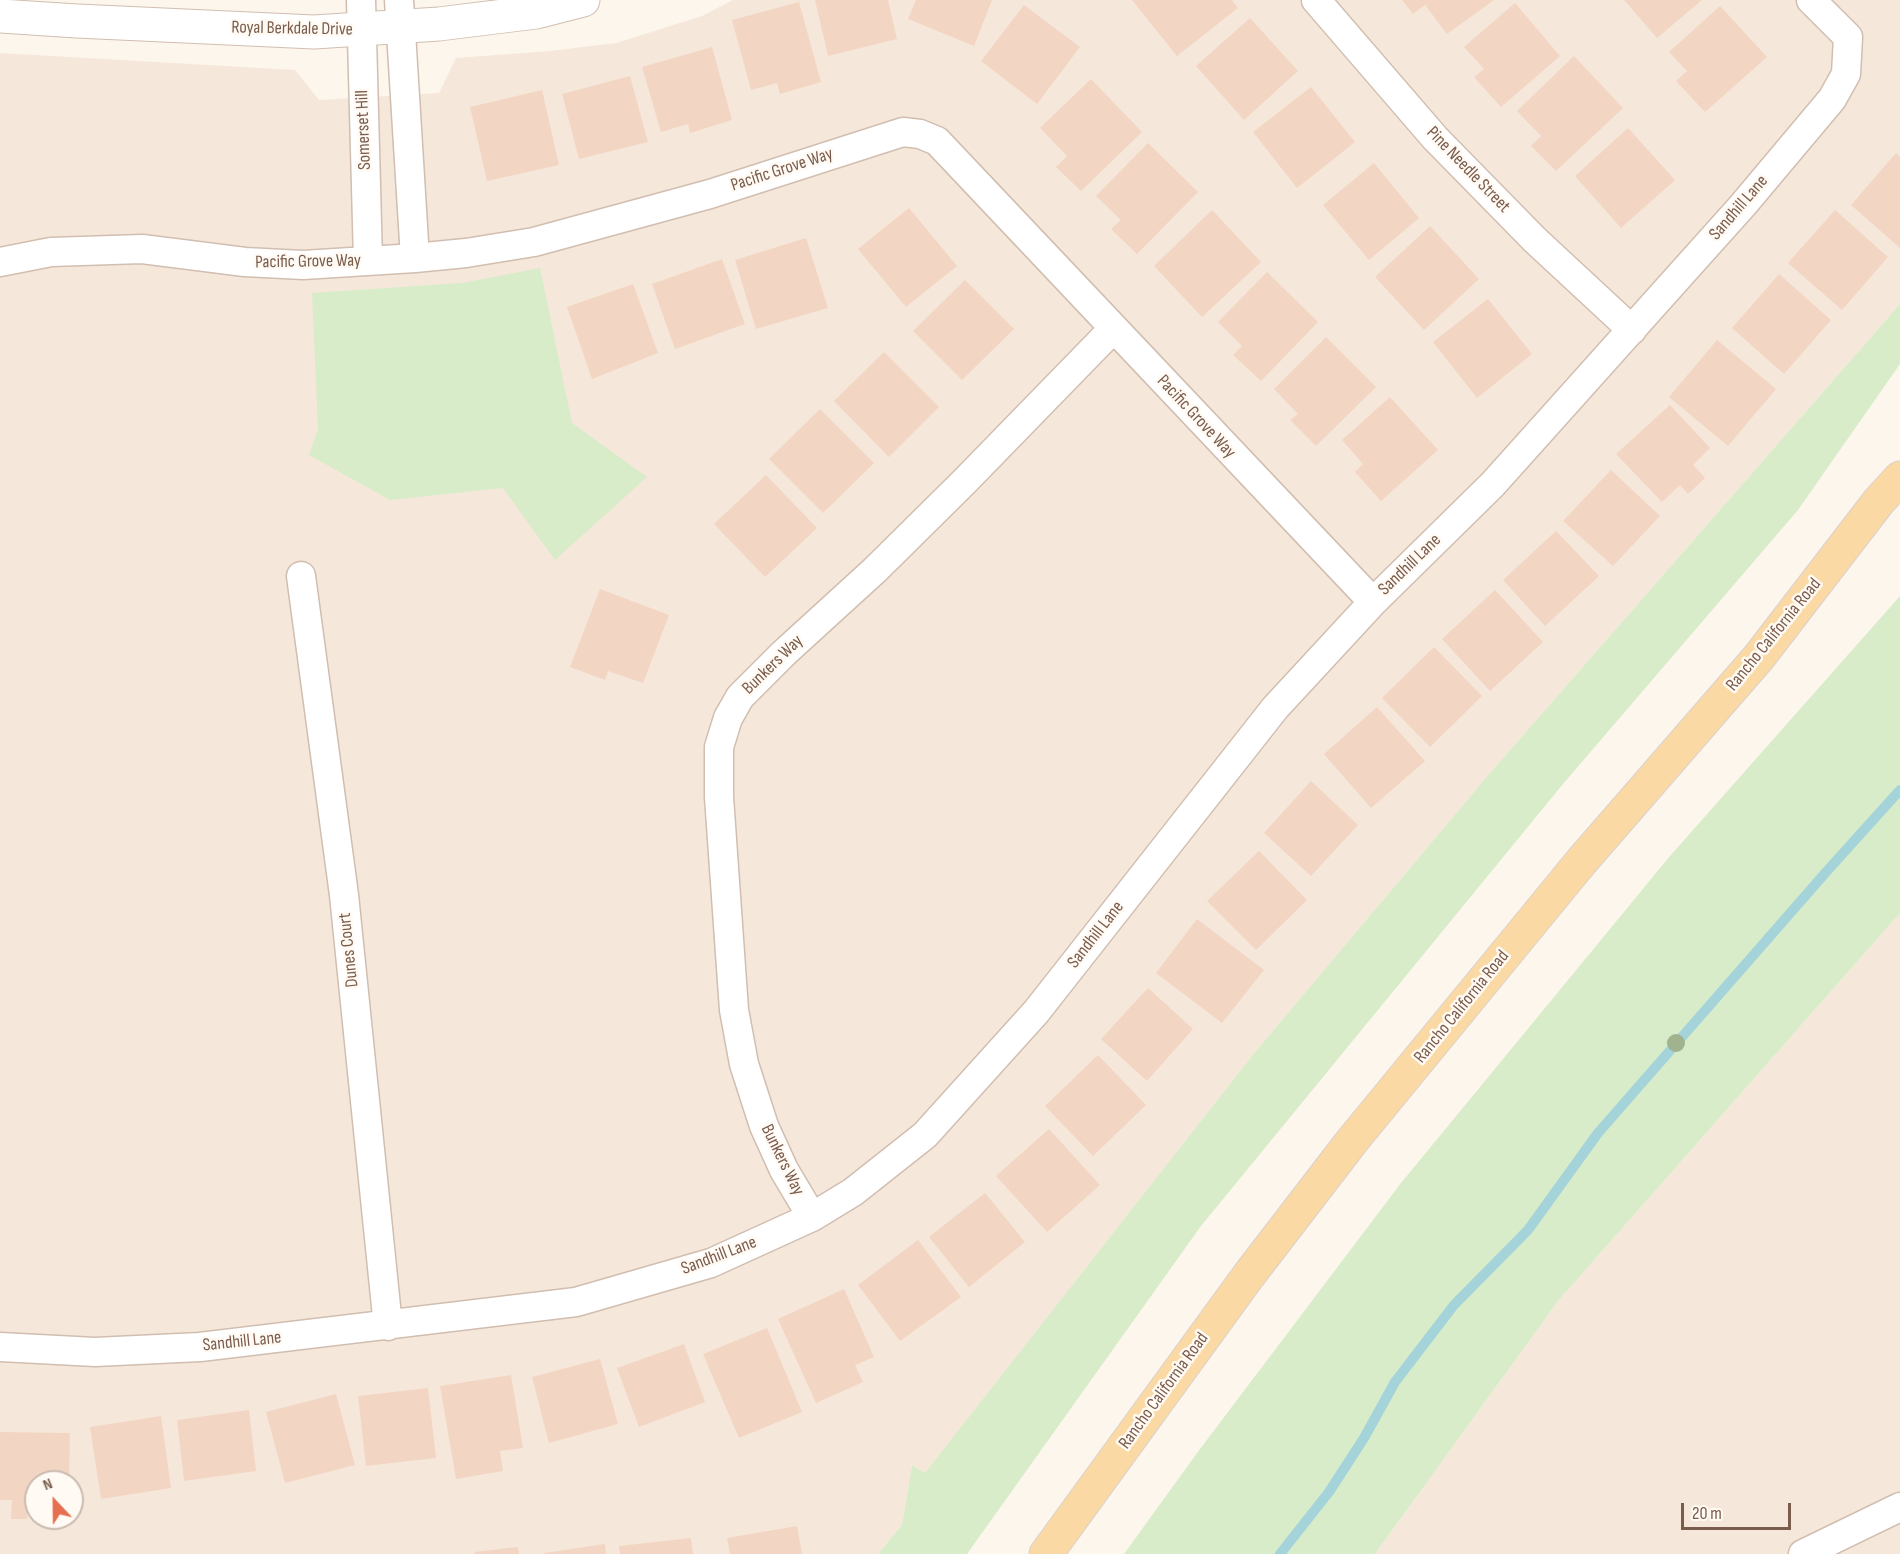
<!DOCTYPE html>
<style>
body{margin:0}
#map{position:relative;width:1900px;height:1554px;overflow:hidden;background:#fdf6ec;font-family:"Sofia Sans Condensed",sans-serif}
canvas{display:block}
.north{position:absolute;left:24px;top:1470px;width:60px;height:60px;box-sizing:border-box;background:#fffaf3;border:2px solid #cabbb1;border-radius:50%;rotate:338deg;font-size:16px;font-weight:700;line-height:24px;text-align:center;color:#7a5c4d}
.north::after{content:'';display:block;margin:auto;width:21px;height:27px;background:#e76f51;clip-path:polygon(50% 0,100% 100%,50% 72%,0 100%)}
.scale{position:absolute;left:1681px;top:1503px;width:110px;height:27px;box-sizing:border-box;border:3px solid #7a5c4d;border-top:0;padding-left:8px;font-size:18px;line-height:21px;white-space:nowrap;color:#7a5c4d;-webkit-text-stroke:4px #fffaf3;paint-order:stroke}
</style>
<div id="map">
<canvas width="1900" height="1554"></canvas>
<div class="north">N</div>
<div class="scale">20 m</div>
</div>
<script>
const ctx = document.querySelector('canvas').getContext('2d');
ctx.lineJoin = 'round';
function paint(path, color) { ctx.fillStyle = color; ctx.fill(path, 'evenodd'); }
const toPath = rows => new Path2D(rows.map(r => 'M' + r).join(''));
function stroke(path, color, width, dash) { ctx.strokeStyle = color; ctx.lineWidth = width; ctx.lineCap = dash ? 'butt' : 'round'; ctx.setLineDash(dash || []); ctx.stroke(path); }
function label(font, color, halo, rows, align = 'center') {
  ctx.font = font + ' "Sofia Sans Condensed",sans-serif'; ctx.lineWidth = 5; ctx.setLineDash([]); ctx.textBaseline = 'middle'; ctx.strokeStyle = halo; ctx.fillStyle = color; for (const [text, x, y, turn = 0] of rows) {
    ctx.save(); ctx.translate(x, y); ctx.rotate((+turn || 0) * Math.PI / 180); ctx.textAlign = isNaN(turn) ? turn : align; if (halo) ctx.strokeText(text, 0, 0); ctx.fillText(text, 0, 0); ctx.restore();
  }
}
const residential = toPath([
 [733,0,1900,0,1900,304,1490,773,1255,1052,925,1474,912,1465,902,1525,878,1554,0,1554,0,53,295,70,319,100,439,93,456,58,550,51,616,43,702,16],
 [36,1482,72,1482,72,1518,36,1518],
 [1900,913,1900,1554,1375,1554,1558,1301]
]);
const green = toPath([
 [540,268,572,423,647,477,555,560,503,488,390,500,309,455,318,429,312,293,462,283],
 [1900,304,1900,364,1798,510,1563,784,1201,1226,967,1554,878,1554,902,1525,912,1465,925,1473,1255,1052,1490,773],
 [1900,596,1900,913,1558,1301,1375,1554,1124,1554,1200,1449,1401,1183,1670,856]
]);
const stream = toPath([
 [1280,1554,1329,1492,1364,1438,1395,1382,1454,1305,1528,1230,1598,1133,1827,871,1900,790]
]);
const building = toPath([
 [815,0,888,0,897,39,828,56],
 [916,0,992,0,974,46,908,19],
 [1132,0,1232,0,1238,8,1177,56],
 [1402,0,1494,0,1447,34,1425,5,1413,14],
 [1624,0,1702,0,1657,38],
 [799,2,821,82,780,94,777,83,751,90,732,20],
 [1515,3,1560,56,1501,107,1474,77,1484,69,1464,47],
 [1024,5,1080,47,1037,104,981,61],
 [1720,6,1767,57,1705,112,1676,81,1687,71,1669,52],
 [1250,18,1298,71,1244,120,1196,66],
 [712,47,732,120,690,133,688,124,661,132,642,67],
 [1574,56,1623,108,1556,171,1531,146,1541,136,1517,111],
 [630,76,648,142,579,159,562,94],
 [1091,79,1142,132,1081,191,1056,167,1067,156,1040,128],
 [1311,87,1355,142,1297,188,1253,132],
 [542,90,559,165,487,181,470,107],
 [1628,128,1675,180,1621,228,1575,176],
 [1148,143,1198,192,1137,254,1111,229,1121,220,1096,196],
 [1896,153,1900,157,1900,248,1851,205],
 [1374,163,1419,218,1369,260,1323,205],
 [909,208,957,266,906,307,858,249],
 [1212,210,1261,262,1202,317,1154,266],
 [1835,210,1888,257,1842,310,1788,263],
 [1430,226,1479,279,1424,330,1375,277],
 [806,238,828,308,756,329,735,260],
 [722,259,745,324,675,349,652,284],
 [1267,272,1318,322,1261,381,1233,355,1242,346,1218,322],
 [1779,274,1831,320,1784,374,1732,328],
 [965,280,1014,329,962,380,913,331],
 [633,284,658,353,592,379,567,307],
 [1488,299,1532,354,1477,398,1433,342],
 [1326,337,1376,387,1316,446,1290,420,1298,414,1274,389],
 [1717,340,1776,389,1728,446,1669,397],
 [884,352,939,407,889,457,834,401],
 [1390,397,1438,450,1381,501,1355,472,1363,464,1342,440],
 [1670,405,1710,448,1693,465,1705,478,1688,494,1680,485,1662,502,1616,454],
 [820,409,874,463,823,513,769,459],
 [1611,470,1660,516,1613,566,1563,521],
 [766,475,817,528,765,577,714,524],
 [1556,531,1599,576,1545,626,1503,580],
 [600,589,669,615,643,683,608,671,605,680,570,667],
 [1495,590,1543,642,1490,691,1442,639],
 [1434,647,1482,696,1430,747,1382,698],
 [1377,707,1425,761,1371,808,1324,754],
 [1311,781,1358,825,1311,876,1264,833],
 [1259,851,1307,900,1256,950,1207,901],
 [1197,919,1264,970,1222,1023,1156,973],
 [1148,988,1193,1029,1147,1081,1101,1039],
 [1098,1055,1146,1105,1093,1156,1045,1106],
 [1049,1129,1100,1185,1047,1232,996,1176],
 [985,1193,1025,1242,969,1287,929,1237],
 [918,1240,961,1297,900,1341,858,1285],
 [844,1289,874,1357,855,1365,863,1382,816,1403,778,1319],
 [767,1328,802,1412,739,1438,703,1354],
 [684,1344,705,1402,639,1427,617,1368],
 [600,1359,618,1424,549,1443,532,1377],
 [511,1375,523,1448,500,1451,503,1471,456,1479,440,1386],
 [428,1388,436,1458,366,1466,358,1396],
 [336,1394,355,1465,285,1483,266,1412],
 [249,1410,256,1471,184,1481,177,1420],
 [161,1416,171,1488,101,1499,90,1427],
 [0,1432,70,1433,69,1482,36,1482,36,1501,28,1501,27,1519,11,1519,12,1500,0,1500],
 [797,1526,802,1554,730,1554,727,1538],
 [691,1538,693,1554,620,1554,619,1546],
 [605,1544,606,1554,544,1554,544,1553],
 [518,1547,519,1554,475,1554,474,1552]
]);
const minor = toPath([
 [361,0,368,261],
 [399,0,415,258],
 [1316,0,1435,138,1535,240,1632,330],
 [0,262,51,252,142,249,245,262,303,265,415,258,466,253,534,242,710,194,903,132,920,134,937,141,1373,602],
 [301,576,344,895,388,1326],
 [812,1217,784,1170,764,1126,744,1064,734,1010,719,797,719,747,728,718,740,697,784,653,875,570,964,482,1113,329],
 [0,1347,95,1352,200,1347,576,1302,711,1263,812,1217,853,1192,925,1135,1036,1012,1275,708,1373,602,1493,484,1743,205,1832,99,1846,74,1848,37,1811,0],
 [1803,1554,1900,1507]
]);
const tertiary = toPath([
 [0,16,77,21,314,32,439,24,536,12,583,0]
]);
const primary = toPath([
 [1046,1554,1249,1275,1352,1141,1581,862,1759,657,1879,501,1900,478]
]);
const trees = [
 [1676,1043]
];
const streetNames = [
 ["Royal Berkdale Drive",292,29,1],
 ["Somerset Hill",364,130,-92],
 ["Pacific Grove Way",782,170,-18],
 ["Pine Needle Street",1468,170,46],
 ["Sandhill Lane",1739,208,-49],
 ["Pacific Grove Way",308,262,-1],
 ["Pacific Grove Way",1196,417,47],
 ["Sandhill Lane",1410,565,-44],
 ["Rancho California Road",1774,635,-51],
 ["Bunkers Way",773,665,-44],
 ["Sandhill Lane",1096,935,-52],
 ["Dunes Court",349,950,-96],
 ["Rancho California Road",1462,1007,-51],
 ["Bunkers Way",782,1160,64],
 ["Sandhill Lane",719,1256,-21],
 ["Sandhill Lane",242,1342,-6],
 ["Rancho California Road",1164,1391,-54]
];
paint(residential, '#f5e8da');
paint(green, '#d8ecc9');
stroke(stream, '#a5d3da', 10);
paint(building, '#f3d5c3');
stroke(minor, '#d1beb0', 31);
stroke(tertiary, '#d1beb0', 35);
stroke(primary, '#dad1cd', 35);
stroke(minor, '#fff', 28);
stroke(tertiary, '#fff', 33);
stroke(primary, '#fbd9a5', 33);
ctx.fillStyle = '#a0b28e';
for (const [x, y] of trees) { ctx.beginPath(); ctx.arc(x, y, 9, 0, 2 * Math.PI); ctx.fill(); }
label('18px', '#7a5c4d', '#fffaf3', streetNames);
</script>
